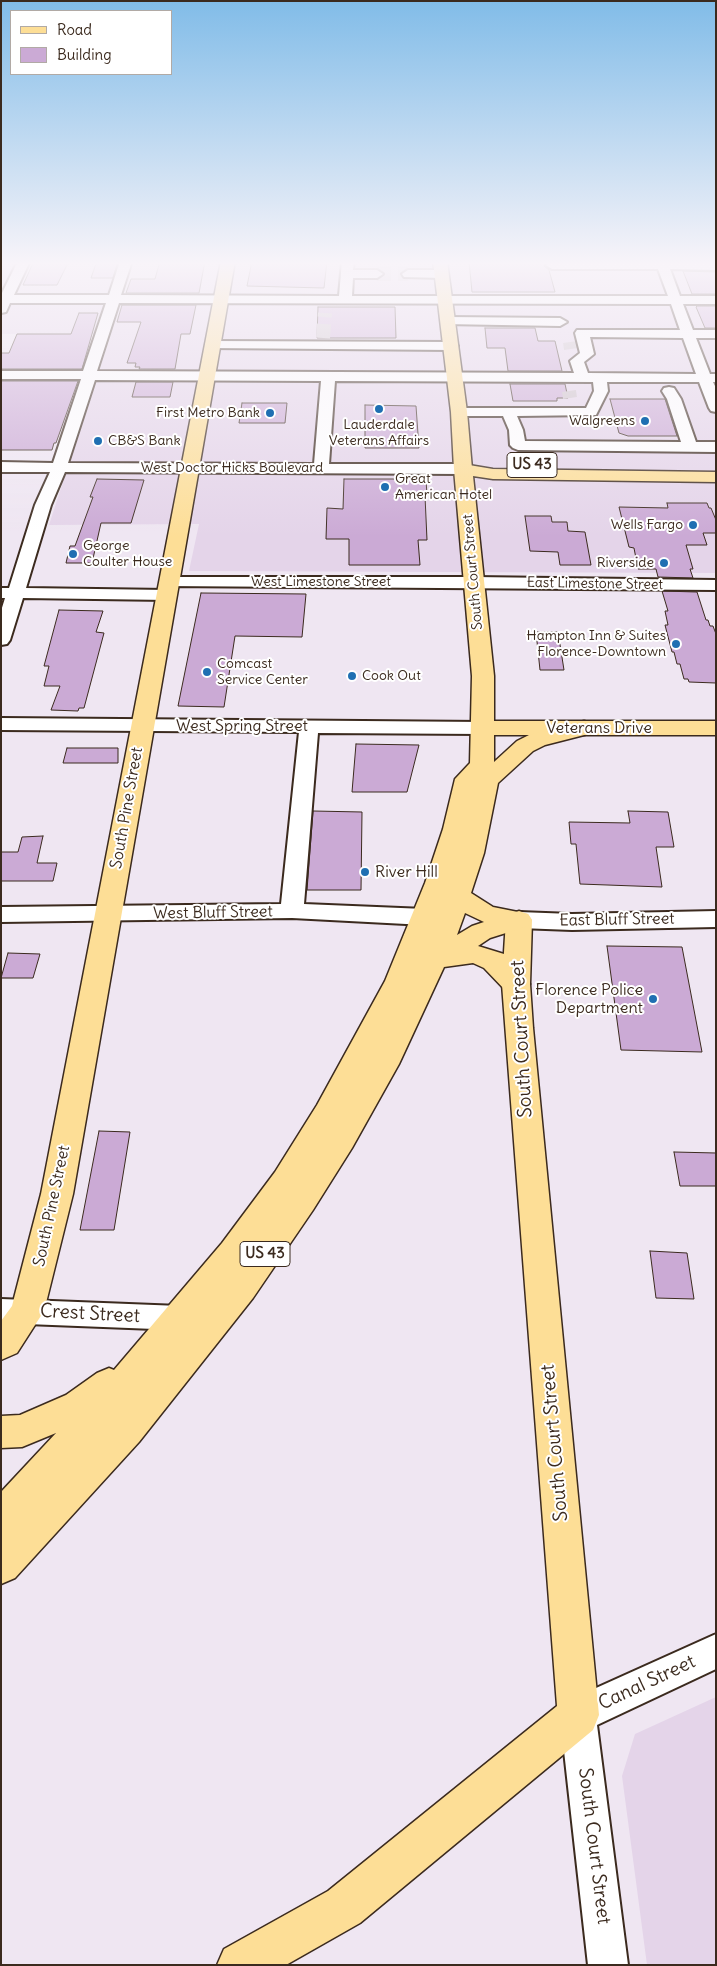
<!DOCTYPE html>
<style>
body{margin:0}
#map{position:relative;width:717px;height:1966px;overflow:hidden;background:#efe6f2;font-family:Delius,sans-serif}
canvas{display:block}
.frame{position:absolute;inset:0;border:2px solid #3b2a1e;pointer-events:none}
.legend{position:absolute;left:10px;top:10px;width:162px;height:65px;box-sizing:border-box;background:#fff;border:1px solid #b1aaa5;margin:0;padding:6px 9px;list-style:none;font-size:15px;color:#3b2a1e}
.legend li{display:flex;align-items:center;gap:10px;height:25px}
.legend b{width:25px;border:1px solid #b1aaa5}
</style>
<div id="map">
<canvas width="717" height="1966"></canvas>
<div class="frame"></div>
<ul class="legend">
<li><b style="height:6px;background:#fdde96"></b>Road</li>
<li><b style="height:14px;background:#cbaad5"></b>Building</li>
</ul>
</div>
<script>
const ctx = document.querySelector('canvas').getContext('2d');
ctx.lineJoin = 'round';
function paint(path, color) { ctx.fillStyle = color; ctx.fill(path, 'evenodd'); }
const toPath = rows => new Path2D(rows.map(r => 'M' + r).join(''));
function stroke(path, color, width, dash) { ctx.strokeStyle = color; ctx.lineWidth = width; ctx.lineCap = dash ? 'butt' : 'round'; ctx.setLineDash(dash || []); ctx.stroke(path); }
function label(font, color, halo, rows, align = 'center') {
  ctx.font = font + ' Delius,sans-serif'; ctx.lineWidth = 4; ctx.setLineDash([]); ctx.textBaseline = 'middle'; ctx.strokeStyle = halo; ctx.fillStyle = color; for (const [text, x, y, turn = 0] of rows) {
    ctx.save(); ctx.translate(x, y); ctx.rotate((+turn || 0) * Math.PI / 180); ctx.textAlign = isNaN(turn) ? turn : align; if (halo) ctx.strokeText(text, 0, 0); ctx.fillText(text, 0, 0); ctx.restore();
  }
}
const built = toPath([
 [1,261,716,261,716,573,189,571,199,524,49,525,111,334,1,334],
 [716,1697,716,1965,647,1965,622,1776,635,1734]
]);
const building = toPath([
 [34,261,69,261,57,285,23,285,34,261],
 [97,261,118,261,113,278,91,278,97,261],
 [160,261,205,261,199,293,126,293,131,279,155,279,160,261],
 [252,261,327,261,324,288,247,286,252,261],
 [469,261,548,261,544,266,549,270,555,292,472,292,469,261],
 [683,271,716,272,716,294,692,294,683,271],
 [122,305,196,305,190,334,181,334,175,369,139,369,140,367,135,367,136,363,127,363,141,322,117,322,122,305],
 [697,306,716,306,716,328,705,328,696,307,697,306],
 [318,307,395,307,396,338,317,338,318,307],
 [79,313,98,313,82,369,1,369,1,353,9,353,17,334,71,334,79,313],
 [485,328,535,328,538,341,555,341,562,371,508,371,505,348,487,348,485,328],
 [1,381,78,381,56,443,54,443,52,450,1,450,1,381],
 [136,382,173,382,170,397,132,397,136,382],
 [510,384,565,384,568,398,557,398,557,401,513,401,510,384],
 [610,399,665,399,677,436,628,436,619,433,610,399],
 [242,403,287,403,285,423,239,423,242,403],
 [365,405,416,406,419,448,365,448,365,405],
 [97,479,144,480,131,523,101,523,92,563,66,563,70,546,75,546,93,497,90,497,97,479],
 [344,479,426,479,427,496,425,496,427,540,418,540,420,565,349,565,349,539,326,539,327,508,343,509,344,479],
 [667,503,707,503,709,508,711,508,716,520,716,533,703,533,707,545,686,545,693,569,690,569,693,578,658,577,656,569,638,569,634,548,629,547,619,507,668,508,667,503],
 [525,516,551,516,552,522,567,522,568,531,585,532,591,565,560,565,558,552,530,551,525,516],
 [662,591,697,592,706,620,708,620,710,626,713,626,716,634,716,683,689,682,688,679,684,679,680,664,677,664,674,652,672,652,665,625,668,625,665,611,668,611,662,591],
 [201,593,306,594,302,637,235,636,224,707,178,706,201,593],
 [59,610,103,611,96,632,104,633,84,708,79,708,78,711,51,710,60,686,44,686,49,666,44,666,59,610],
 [536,632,558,632,564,670,540,670,536,632],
 [356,744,419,745,407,792,352,792,356,744],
 [67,748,118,748,118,763,63,763,67,748],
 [313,811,362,812,361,890,307,890,313,811],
 [628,811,668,812,674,847,656,847,662,887,580,884,576,844,571,844,569,822,630,823,628,811],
 [43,836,37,863,57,863,53,881,1,881,1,852,18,852,22,837,43,836],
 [607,946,682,947,702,1052,621,1050,607,946],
 [8,953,40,954,33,978,1,978,8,953],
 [99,1131,130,1132,114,1230,80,1230,99,1131],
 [674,1152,716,1153,716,1186,680,1186,674,1152],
 [650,1251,687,1253,694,1299,656,1298,650,1251]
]);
const minorTunnel = toPath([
 [377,274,408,274],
 [323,338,325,313],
 [570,342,571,349],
 [569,391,570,398]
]);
const minor = toPath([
 [18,261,30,261,14,295,109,295,120,261,132,261,121,295,339,296,342,261,354,261,353,270,377,270,383,274,377,278,353,278,352,296,668,296,658,269,552,269,546,265,552,261,716,262,716,270,670,269,680,296,716,296,716,304,683,304,693,330,716,330,716,338,696,338,710,374,716,374,716,382,713,382,716,388,716,412,711,411,709,408,699,382,607,382,608,391,596,415,517,416,523,430,525,441,681,442,667,399,662,391,664,388,669,387,674,388,681,399,696,442,716,442,716,452,518,450,513,448,510,445,509,430,503,416,459,416,454,415,452,412,454,409,459,408,586,408,594,391,593,382,335,381,329,464,463,464,468,466,471,469,468,472,463,474,65,472,51,505,26,588,167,590,173,591,176,595,173,599,167,600,23,598,10,640,7,644,1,645,1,611,5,598,1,598,1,588,9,588,35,505,50,472,1,472,1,462,53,463,81,379,1,379,1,371,83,371,106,303,10,303,6,312,1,313,1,295,18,261],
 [119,303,671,304,680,330,577,330,575,333,580,353,570,361,574,373,97,371,119,303],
 [590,337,683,338,696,374,588,373,584,362,594,354,590,337],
 [95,380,321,381,314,464,68,463,95,380],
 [408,270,442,270,448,274,442,278,404,277,402,274,408,270],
 [448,317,560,318,567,322,560,326,443,324,441,321,448,317],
 [213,341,451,342,458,346,451,350,208,348,206,345,213,341],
 [169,577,474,577,716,580,716,590,163,586,160,582,163,578,169,577],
 [1,718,483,722,490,724,493,728,490,732,483,734,318,733,304,904,425,909,433,912,436,917,433,922,425,925,292,918,1,922,1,907,281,904,299,732,1,730,1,718],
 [716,911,716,927,572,930,519,928,511,925,508,920,511,915,519,912,572,914,716,911],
 [1,1299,180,1306,190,1309,195,1318,190,1327,180,1330,1,1323,1,1299],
 [716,1634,716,1669,597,1725,628,1965,588,1965,560,1715,565,1702,716,1634]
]);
const major = toPath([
 [221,261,235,261,73,1194,44,1311,17,1353,1,1360,1,1321,12,1306,41,1194,221,261],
 [433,261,447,261,467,412,472,469,469,473,463,474,457,473,454,469,451,412,433,261],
 [483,721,716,721,716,735,483,735,475,733,472,728,475,723,483,721],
 [519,911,528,914,532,920,530,984,533,1028,599,1715,593,1730,360,1923,286,1965,217,1965,224,1949,328,1891,557,1706,502,984,506,920,510,914,519,911]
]);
const highway = toPath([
 [463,464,493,469,716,472,716,482,493,479,473,476,494,676,494,762,517,741,529,735,584,721,592,723,595,728,592,733,545,745,533,751,498,783,484,853,471,893,493,907,528,914,532,920,528,926,490,938,478,946,504,954,530,984,526,991,516,994,506,991,484,968,473,963,444,967,399,1064,352,1148,313,1210,253,1298,139,1442,15,1578,1,1584,1,1492,56,1433,22,1447,1,1448,1,1416,20,1415,66,1395,97,1373,109,1368,114,1370,222,1243,275,1172,317,1105,385,981,425,883,443,829,455,779,470,763,472,676,454,469,457,465,463,464],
 [465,913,484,922,472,926,457,935,465,913]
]);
const markers = [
 [379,409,5,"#1f6fb2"],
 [270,413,5,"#1f6fb2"],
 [645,421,5,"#1f6fb2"],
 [98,441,5,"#1f6fb2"],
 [385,487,5,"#1f6fb2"],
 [693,525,5,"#1f6fb2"],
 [73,554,5,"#1f6fb2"],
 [664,563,5,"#1f6fb2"],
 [676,644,5,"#1f6fb2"],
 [207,672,5,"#1f6fb2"],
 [352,676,5,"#1f6fb2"],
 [365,872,5,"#1f6fb2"],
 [653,999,5,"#1f6fb2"]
];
const farPoinames = [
 ["First Metro Bank",260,413],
 ["Walgreens",635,421],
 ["Lauderdale",379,425,"center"],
 ["Veterans Affairs",379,441,"center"],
 ["CB&S Bank",108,441,"left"],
 ["Great",395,479,"left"],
 ["American Hotel",395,495,"left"],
 ["Wells Fargo",683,525],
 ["George",83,546,"left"],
 ["Coulter House",83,562,"left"],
 ["Riverside",654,563],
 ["Hampton Inn & Suites",666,636],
 ["Florence-Downtown",666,652],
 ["Comcast",217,664,"left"],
 ["Service Center",217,680,"left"],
 ["Cook Out",362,676,"left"]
];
const farStreetnames = [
 ["West Doctor Hicks Boulevard",232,468],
 ["South Court Street",473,572,-95],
 ["West Limestone Street",321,582],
 ["East Limestone Street",595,584,1]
];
const shields = [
 [532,465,50],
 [265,1254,50]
];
const shieldNames = [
 ["US 43",532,465],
 ["US 43",265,1254]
];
const streetNames = [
 ["West Spring Street",242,726],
 ["Veterans Drive",599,728],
 ["South Pine Street",127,808,-80],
 ["West Bluff Street",213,913,-1],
 ["East Bluff Street",617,920,-1],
 ["South Pine Street",52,1206,-78]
];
const poiNames = [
 ["River Hill",375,872],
 ["Florence Police",643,990,"right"],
 ["Department",643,1008,"right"]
];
const nearStreetnames = [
 ["South Court Street",522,1039,-93],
 ["Crest Street",90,1314,3],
 ["South Court Street",555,1443,-95],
 ["Canal Street",647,1683,-25],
 ["South Court Street",594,1846,83]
];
paint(built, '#e4d4e9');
paint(building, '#cbaad5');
stroke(building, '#3b2a1e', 1);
stroke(minorTunnel, '#cbc0c8', 14, [14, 7]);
stroke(minor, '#3b2a1e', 4);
stroke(major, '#3b2a1e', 3);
stroke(highway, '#3b2a1e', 3);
paint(minor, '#fff');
paint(major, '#fdde96');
paint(highway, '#fdde96');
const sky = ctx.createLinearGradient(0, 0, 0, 537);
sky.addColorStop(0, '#81bce8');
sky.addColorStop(0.49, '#f8f4f9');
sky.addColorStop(1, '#f8f4f900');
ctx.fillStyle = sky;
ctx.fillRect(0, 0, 717, 537);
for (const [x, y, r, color] of markers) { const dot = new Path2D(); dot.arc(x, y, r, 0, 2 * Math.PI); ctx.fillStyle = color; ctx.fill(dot); stroke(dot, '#fff', 2); }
label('14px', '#3b2a1e', '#fff', farPoinames, 'right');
label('14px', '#3b2a1e', '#fff', farStreetnames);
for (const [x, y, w] of shields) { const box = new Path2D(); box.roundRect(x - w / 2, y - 12.5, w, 25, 4); ctx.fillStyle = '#fff'; ctx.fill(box); stroke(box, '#3b2a1e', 1); }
label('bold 15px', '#3b2a1e', null, shieldNames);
label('16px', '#3b2a1e', '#fff', streetNames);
label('16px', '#3b2a1e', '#fff', poiNames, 'left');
label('19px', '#3b2a1e', '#fff', nearStreetnames);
</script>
